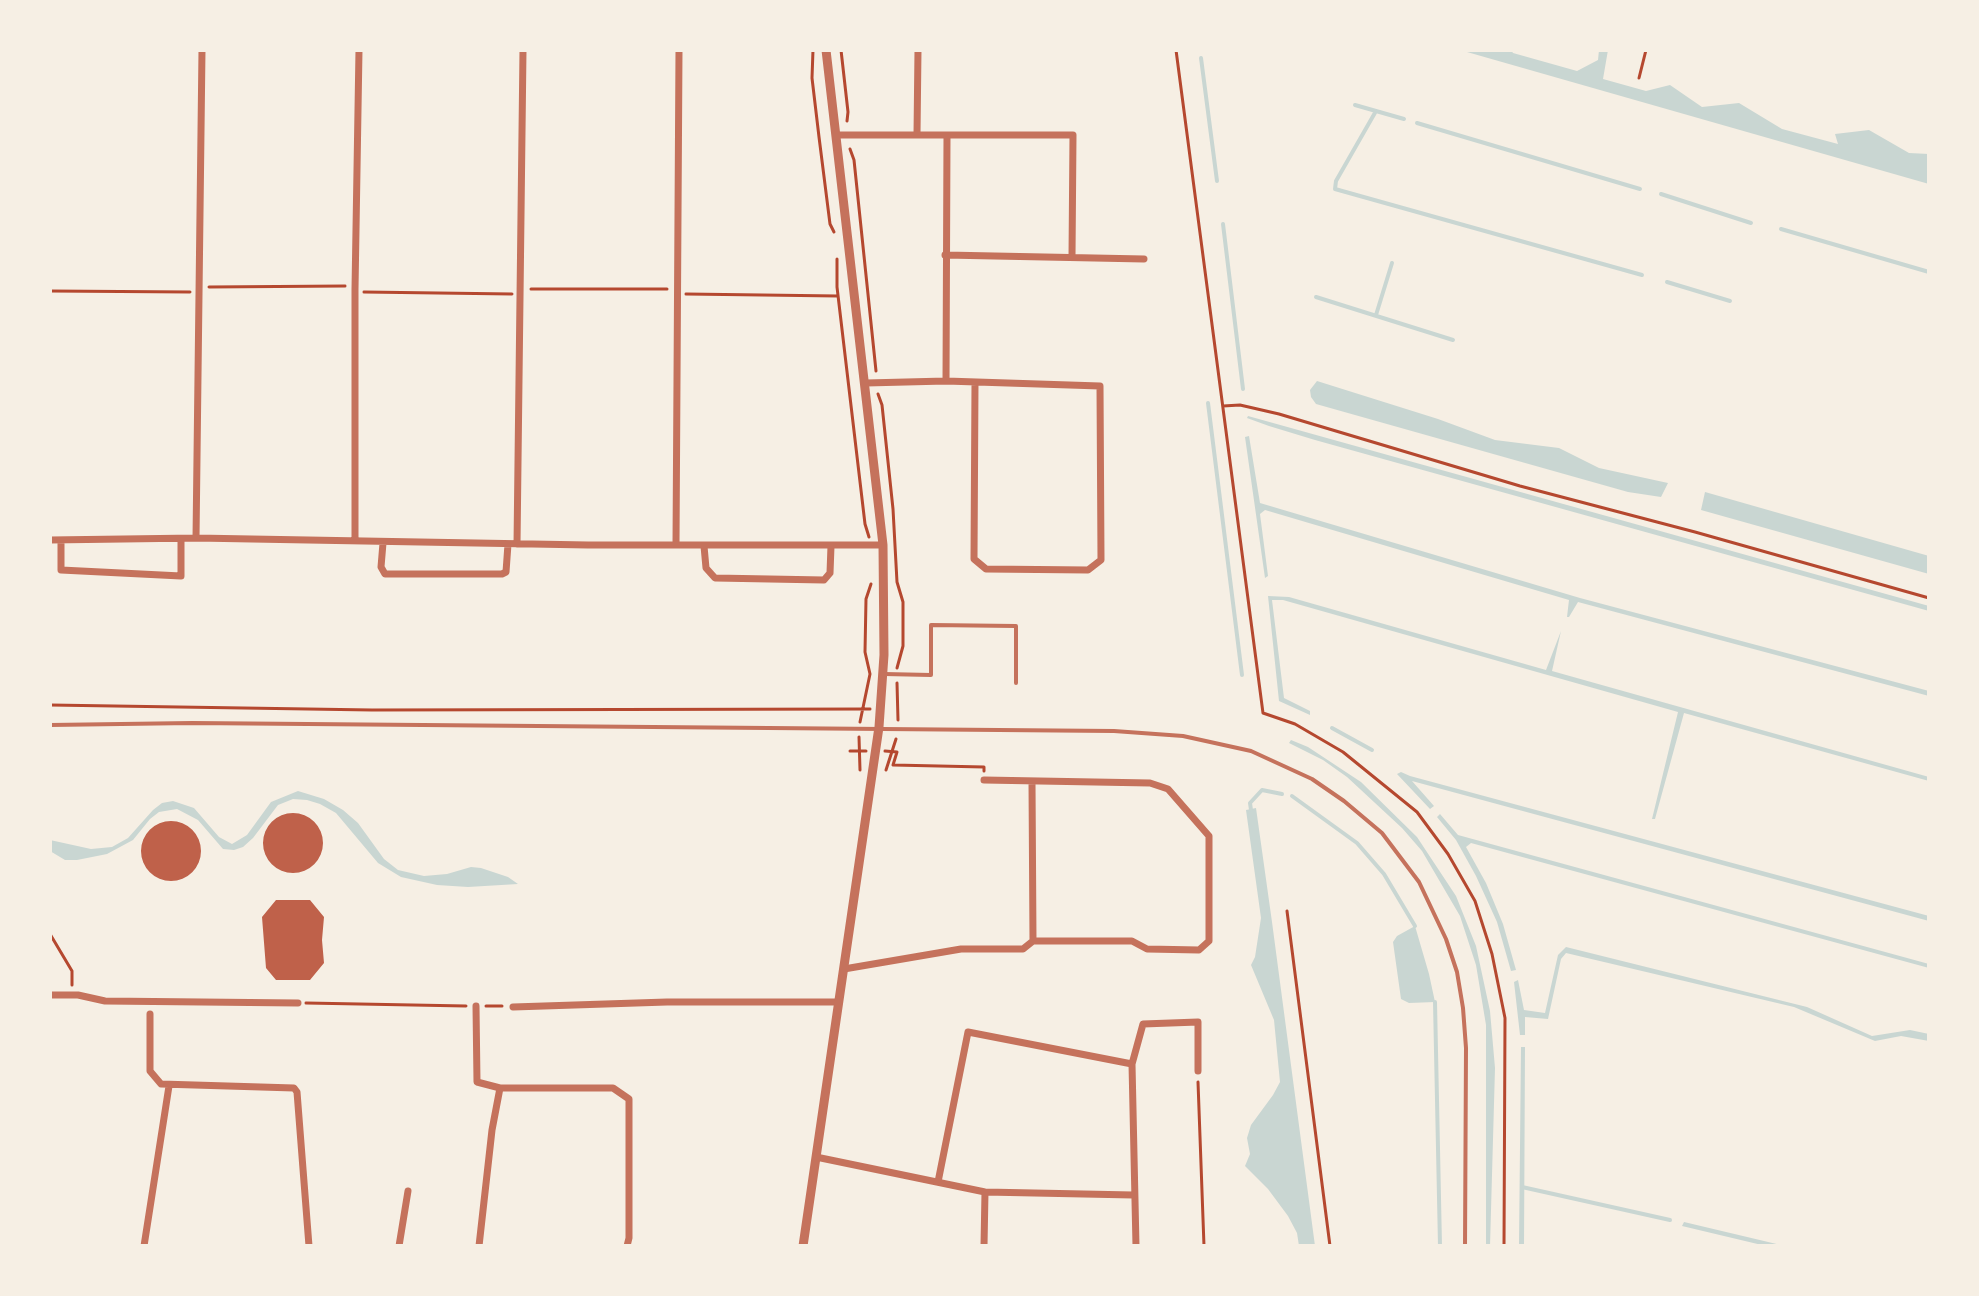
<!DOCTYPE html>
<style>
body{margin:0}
#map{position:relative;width:1979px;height:1296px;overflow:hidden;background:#f6efe4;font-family:Quicksand,sans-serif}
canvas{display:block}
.frame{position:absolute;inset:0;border:52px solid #f6efe4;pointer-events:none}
</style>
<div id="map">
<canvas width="1979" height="1296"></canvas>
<div class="frame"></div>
</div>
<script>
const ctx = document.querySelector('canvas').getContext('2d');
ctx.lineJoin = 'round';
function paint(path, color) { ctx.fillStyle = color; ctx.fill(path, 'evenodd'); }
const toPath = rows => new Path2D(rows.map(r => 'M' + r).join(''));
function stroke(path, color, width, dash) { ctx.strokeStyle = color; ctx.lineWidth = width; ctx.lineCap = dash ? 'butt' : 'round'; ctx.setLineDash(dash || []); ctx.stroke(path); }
const water = toPath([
 [1460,50,1511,50,1513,53,1577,71,1598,60,1599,50,1608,50,1603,79,1646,91,1670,85,1702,107,1739,103,1782,129,1838,144,1835,134,1869,130,1909,153,1929,154,1929,184],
 [1317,381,1438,419,1495,440,1559,448,1599,468,1668,483,1661,497,1628,492,1316,404,1311,397,1310,390],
 [1248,416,1929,606,1929,611,1315,440,1269,426,1247,418],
 [1249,436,1260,503,1580,598,1929,691,1929,696,1578,602,1569,617,1567,617,1569,600,1265,510,1260,514,1268,576,1265,578,1245,437],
 [1705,492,1929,556,1929,574,1701,510],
 [1268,596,1289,597,1546,670,1561,631,1552,671,1929,777,1929,781,1684,713,1655,819,1652,819,1678,712,1283,600,1272,600,1284,698,1310,711,1310,715,1279,701],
 [1291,740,1308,747,1361,782,1417,837,1456,896,1476,946,1490,1011,1495,1068,1490,1246,1486,1246,1486,1025,1476,965,1460,916,1422,851,1402,828,1347,777,1323,760,1289,743],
 [1401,772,1410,776,1929,916,1929,921,1412,781,1434,806,1430,809,1397,774],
 [298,791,324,799,343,810,358,823,384,859,398,870,424,876,447,874,471,867,481,868,508,877,518,884,468,887,437,885,401,877,378,863,336,813,320,804,307,800,293,799,278,805,253,838,243,847,234,850,223,849,198,820,177,809,159,812,150,819,133,840,107,854,77,860,65,860,50,851,50,840,91,849,112,847,128,838,153,810,162,803,173,801,194,808,219,837,232,844,247,835,271,802],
 [1256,808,1272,922,1315,1246,1299,1246,1297,1233,1288,1216,1268,1189,1245,1166,1250,1154,1247,1138,1251,1125,1273,1095,1280,1082,1274,1020,1251,965,1255,957,1261,918,1246,810],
 [1440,814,1458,835,1929,964,1929,968,1471,843,1466,847,1486,883,1503,924,1516,970,1511,971,1497,922,1476,876,1456,840,1437,817],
 [1415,926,1429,974,1435,1002,1409,1003,1401,999,1393,942,1397,936],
 [1566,947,1807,1007,1872,1036,1910,1030,1929,1034,1929,1041,1901,1036,1875,1041,1794,1007,1566,953,1561,959,1548,1019,1525,1017,1525,1035,1520,1035,1514,982,1518,980,1524,1010,1545,1013,1558,955],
 [1521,1047,1525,1047,1524,1246,1519,1246],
 [1684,1222,1785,1246,1766,1246,1682,1226]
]);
const stream = toPath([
 [1201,58,1217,181],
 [1355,105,1404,119],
 [1376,111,1336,181,1335,189,1642,275],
 [1417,123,1640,189],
 [1661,194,1751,223],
 [1223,224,1243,389],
 [1781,229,1929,272],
 [1667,282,1730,301],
 [1316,297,1453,340],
 [1376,315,1392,263],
 [1208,403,1242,675],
 [1332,728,1372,750],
 [1292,796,1357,843,1384,874,1415,926],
 [1251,810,1250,803,1262,790,1282,794],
 [1435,1002,1440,1246],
 [1522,1187,1670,1220]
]);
const building = toPath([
 '263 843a30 30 0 1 1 60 0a30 30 0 1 1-60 0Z',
 '141 851a30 30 0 1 1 60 0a30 30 0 1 1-60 0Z',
 [276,900,310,900,324,917,322,940,324,963,310,980,276,980,266,968,262,917]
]);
const path = toPath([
 [813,50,812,78,819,137,830,224,834,232],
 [841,50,848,112,847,121],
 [1176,50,1263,713,1295,724,1343,752,1417,812,1448,854,1475,901,1492,954,1505,1018,1504,1246],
 [1639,78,1646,50],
 [850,149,854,160,876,371],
 [837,259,837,287,865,524,869,537],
 [209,287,345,286],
 [531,289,667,289],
 [50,291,190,292],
 [364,292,512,294],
 [686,294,838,296],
 [878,394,882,405,893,509,897,582,903,602,903,646,897,668],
 [1223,406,1240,405,1279,414,1520,486,1695,532,1929,598],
 [897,683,898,720],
 [50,705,372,710,870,709],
 [860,722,870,674,865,652,866,599,871,584],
 [859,737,860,770],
 [850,751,866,751],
 [885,751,897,752,893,765,984,767,984,771],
 [886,770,896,739],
 [1287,911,1330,1246],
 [50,934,72,971,72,985],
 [306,1003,466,1006],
 [486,1006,502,1006],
 [1198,1082,1204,1246]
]);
const service = toPath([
 [884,674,931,675,931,625,1016,626,1016,683],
 [50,725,192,723,1114,731,1183,736,1251,751,1312,779,1344,801,1382,833,1419,882,1446,939,1457,972,1463,1008,1466,1048,1465,1246]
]);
const minor = toPath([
 [917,134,918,50],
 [836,135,1073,135,1072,257],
 [945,255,1144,259],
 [946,381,947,135],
 [866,383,946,381,1100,386,1101,560,1088,570,986,569,974,559,975,383],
 [196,538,202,50],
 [50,540,196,538,588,545,883,545],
 [61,541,61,570,181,576,181,540],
 [355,541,355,289,359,50],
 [383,543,381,567,385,574,502,574,506,572,508,544],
 [676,543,679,50],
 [517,544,523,50],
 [704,546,706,568,715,578,824,580,830,573,831,546],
 [1032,782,1033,941],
 [844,969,961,949,1023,949,1033,941,1132,941,1147,949,1199,950,1209,941,1209,836,1168,789,1150,783,984,780],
 [50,995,78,995,105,1001,298,1003],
 [476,1006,477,1082,500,1088,613,1088,629,1099,629,1238,627,1246],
 [513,1007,667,1002,838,1002],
 [150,1014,150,1071,161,1084,294,1088,297,1092,309,1246],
 [1132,1064,1143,1024,1198,1022,1198,1071],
 [816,1157,985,1192,1133,1195],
 [938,1182,968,1032,1132,1064,1136,1246],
 [144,1246,169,1086],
 [399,1246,408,1191],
 [479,1246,492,1130,500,1088],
 [984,1246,985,1192]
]);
const tertiary = toPath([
 [803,1246,879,727,884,655,883,545,826,50]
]);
paint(water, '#c9d6d2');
stroke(stream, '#c9d6d2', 4);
paint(building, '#bf614a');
stroke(path, '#b5482f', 3);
stroke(service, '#c5725c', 4);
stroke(minor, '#c5725c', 7);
stroke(tertiary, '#c5725c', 9);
</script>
